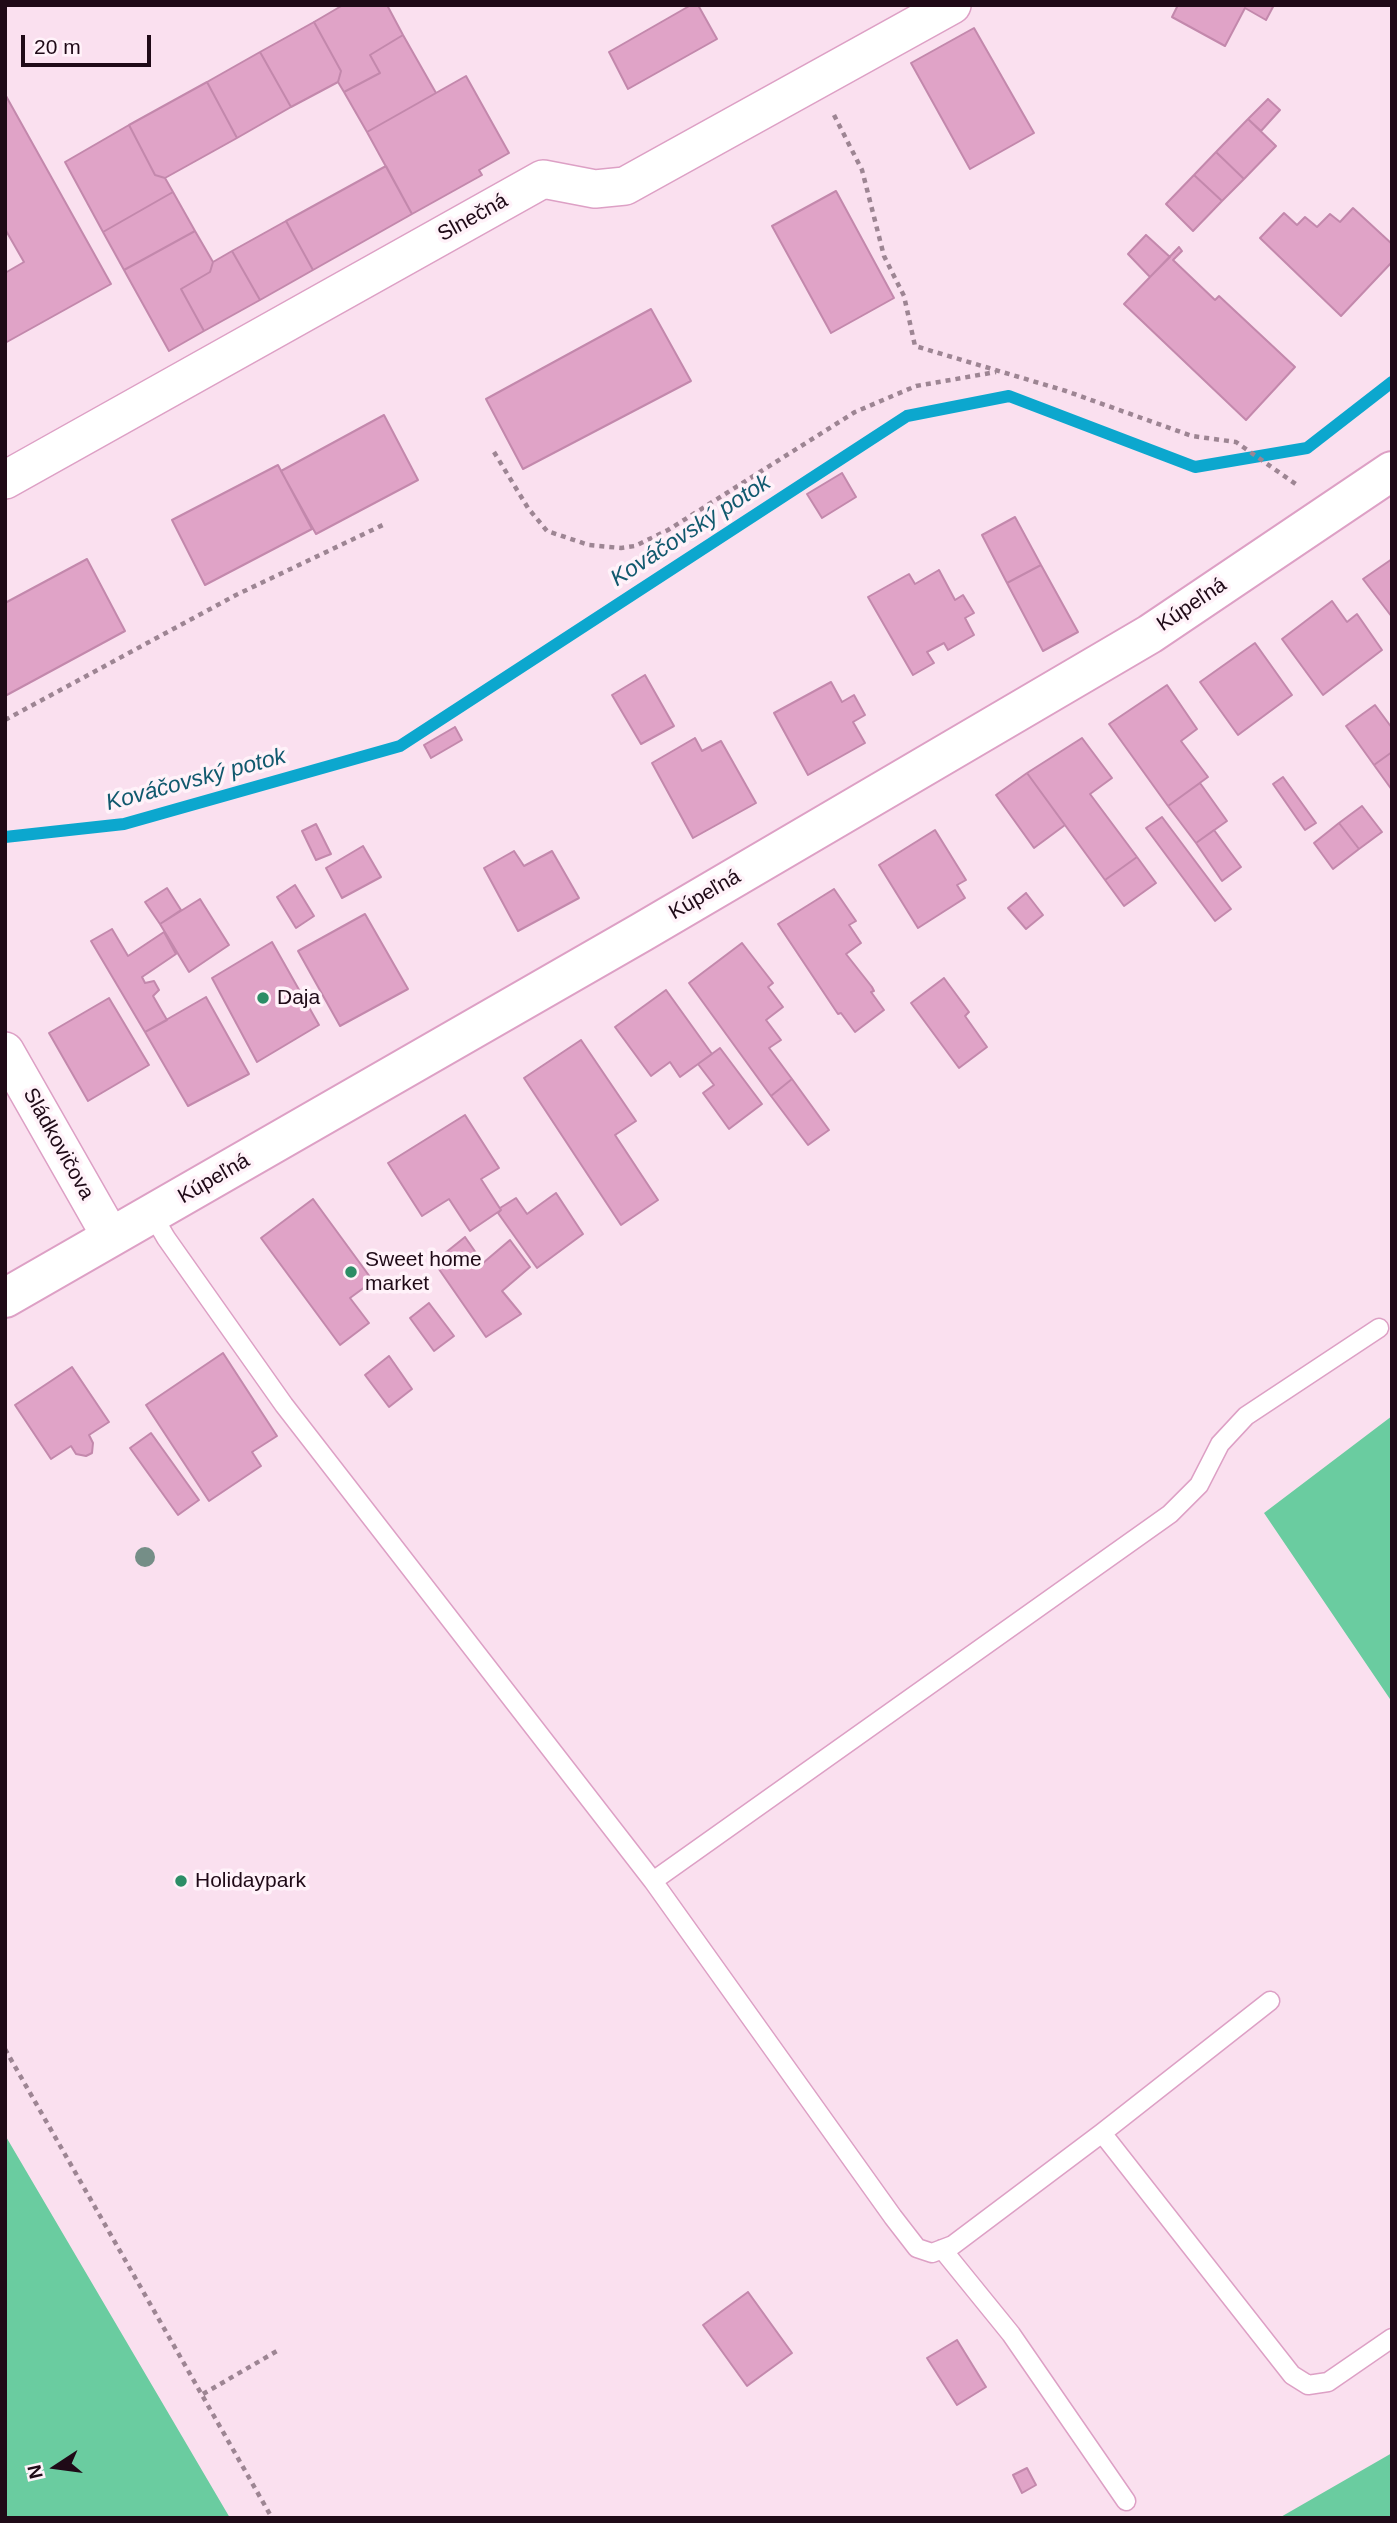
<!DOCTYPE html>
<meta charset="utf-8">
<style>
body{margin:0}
#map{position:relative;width:1397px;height:2523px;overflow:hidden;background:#fae0ef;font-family:Arial,sans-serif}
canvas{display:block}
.frame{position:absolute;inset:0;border:7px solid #1f0a17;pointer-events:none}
.north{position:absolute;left:21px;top:2432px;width:70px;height:70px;-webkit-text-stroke:5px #fff2f9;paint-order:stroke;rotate:257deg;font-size:19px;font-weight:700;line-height:28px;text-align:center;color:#1f0a17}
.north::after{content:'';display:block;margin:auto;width:24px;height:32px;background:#1f0a17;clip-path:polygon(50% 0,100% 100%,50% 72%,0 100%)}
.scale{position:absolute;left:21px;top:35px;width:130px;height:32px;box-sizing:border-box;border:4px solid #1f0a17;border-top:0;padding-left:9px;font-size:21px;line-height:24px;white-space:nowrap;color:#1f0a17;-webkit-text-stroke:5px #fff2f9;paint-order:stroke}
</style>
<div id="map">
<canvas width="1397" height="2523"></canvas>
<div class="frame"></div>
<div class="north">N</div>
<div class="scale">20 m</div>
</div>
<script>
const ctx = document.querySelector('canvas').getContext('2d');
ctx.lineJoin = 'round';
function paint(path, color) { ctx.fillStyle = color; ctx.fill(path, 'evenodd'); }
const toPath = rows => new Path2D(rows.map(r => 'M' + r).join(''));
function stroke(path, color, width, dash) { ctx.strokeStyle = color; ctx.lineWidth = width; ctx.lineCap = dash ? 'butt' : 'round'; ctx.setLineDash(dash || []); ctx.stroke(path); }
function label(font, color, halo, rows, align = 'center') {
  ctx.font = font + ' Arial,sans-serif'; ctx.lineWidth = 7; ctx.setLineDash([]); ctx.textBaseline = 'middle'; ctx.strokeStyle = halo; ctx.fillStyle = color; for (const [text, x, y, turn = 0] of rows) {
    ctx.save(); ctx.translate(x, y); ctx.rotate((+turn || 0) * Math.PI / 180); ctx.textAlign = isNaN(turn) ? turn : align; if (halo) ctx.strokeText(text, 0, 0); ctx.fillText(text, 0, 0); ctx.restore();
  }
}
const green = toPath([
 [1392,1416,1392,1702,1264,1513],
 [5,2135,230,2518,5,2518],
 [1392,2453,1392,2518,1279,2518]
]);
const stream = toPath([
 [5,837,124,824,400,746,907,416,1009,396,1195,467,1307,448,1392,382]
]);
const building = toPath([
 [343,5,387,5,403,35,370,55,380,73,344,92,338,82,341,71,314,22,343,5],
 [691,5,698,5,717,39,628,89,609,52,691,5],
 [1178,5,1274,5,1266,20,1245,8,1225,46,1172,17,1178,5],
 [314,22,341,71,338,82,291,107,260,52,314,22],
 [974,28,1034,133,970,169,911,63,974,28],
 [403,35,436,93,367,132,344,92,380,73,370,55,403,35],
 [260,52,291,107,237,138,207,82,260,52],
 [466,76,509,153,479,170,482,175,412,214,367,132,466,76],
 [207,82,237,138,165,178,155,175,129,125,207,82],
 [6,96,111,284,5,343,5,273,24,262,5,229,6,96],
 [1268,99,1280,110,1261,131,1248,119,1268,99],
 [1248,119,1276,146,1244,179,1216,152,1248,119],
 [129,125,155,175,165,178,173,192,103,232,65,162,129,125],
 [1216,152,1244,179,1222,201,1194,175,1216,152],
 [386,166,412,214,313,270,286,221,386,166],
 [1194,175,1222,201,1193,231,1166,204,1194,175],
 [836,191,894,298,831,333,772,226,836,191],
 [173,192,195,231,124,270,103,232,173,192],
 [1353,208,1392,244,1392,262,1341,316,1260,238,1284,213,1297,225,1305,217,1317,227,1330,214,1340,222,1353,208],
 [286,221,313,270,260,300,232,251,286,221],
 [195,231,213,262,210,272,181,289,204,331,169,351,124,270,195,231],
 [1146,235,1170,257,1150,277,1128,254,1146,235],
 [1179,247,1182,251,1173,260,1215,300,1219,296,1295,367,1246,420,1124,304,1179,247],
 [232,251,260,300,204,331,181,289,210,272,213,262,232,251],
 [651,309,691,381,523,469,486,399,651,309],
 [384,415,418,480,316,534,281,471,384,415],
 [278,465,312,529,205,585,172,520,278,465],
 [842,473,856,497,822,518,807,494,842,473],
 [1015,517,1041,565,1007,583,982,535,1015,517],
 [87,559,125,631,5,696,5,603,87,559],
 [1392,559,1392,617,1363,579,1392,559],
 [1041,565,1078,632,1043,651,1007,583,1041,565],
 [939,570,955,600,963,595,974,613,965,618,974,635,948,650,944,643,927,652,934,663,913,675,868,597,909,574,915,584,939,570],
 [1332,601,1347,622,1357,614,1382,650,1323,695,1282,639,1332,601],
 [1255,643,1292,695,1238,735,1200,682,1255,643],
 [645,675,674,726,641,744,612,695,645,675],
 [831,682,842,702,854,695,865,715,853,722,865,743,808,775,774,713,831,682],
 [1167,685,1197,729,1181,741,1208,777,1168,806,1109,724,1167,685],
 [1375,705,1392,728,1392,752,1374,765,1346,726,1375,705],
 [455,727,462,740,431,758,424,745,455,727],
 [695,738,702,751,721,741,756,803,693,838,652,763,695,738],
 [1082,738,1112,778,1090,794,1137,857,1105,880,1027,773,1082,738],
 [1392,752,1392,790,1374,765,1392,752],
 [1027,773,1065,825,1034,848,996,795,1027,773],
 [1283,777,1316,823,1305,830,1273,784,1283,777],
 [1200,783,1227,821,1196,843,1168,806,1200,783],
 [1362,806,1382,832,1359,849,1339,823,1362,806],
 [1162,817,1231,909,1215,921,1146,828,1162,817],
 [1339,823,1359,849,1333,869,1314,843,1339,823],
 [316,824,331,854,316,860,302,831,316,824],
 [935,830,966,880,957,885,965,898,918,928,879,865,935,830],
 [1214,830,1241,867,1222,881,1196,843,1214,830],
 [363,846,381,877,342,898,326,868,363,846],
 [514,851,524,866,552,851,579,898,518,931,484,868,514,851],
 [1137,857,1156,883,1124,906,1105,880,1137,857],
 [295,885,314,916,296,928,277,897,295,885],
 [167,888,181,910,160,924,145,902,167,888],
 [834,889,856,921,849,925,861,943,846,954,872,987,874,991,871,992,884,1010,855,1032,841,1013,838,1014,778,924,834,889],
 [1026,893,1043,915,1026,929,1008,908,1026,893],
 [200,899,229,945,189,972,160,924,200,899],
 [365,914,408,989,340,1026,298,951,365,914],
 [112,929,128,956,164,932,176,954,142,977,145,983,154,981,159,990,153,996,167,1020,145,1032,91,941,112,929],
 [272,942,319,1025,257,1062,212,978,272,942],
 [742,943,773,983,768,987,783,1007,766,1020,781,1040,769,1048,792,1079,771,1096,689,983,742,943],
 [944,978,969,1012,965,1016,987,1047,959,1068,911,1003,944,978],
 [666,990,712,1054,680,1077,670,1062,651,1076,615,1027,666,990],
 [206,997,249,1074,188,1106,145,1032,206,997],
 [109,998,149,1065,88,1101,49,1033,109,998],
 [581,1040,636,1121,615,1135,658,1200,621,1225,524,1078,581,1040],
 [720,1048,762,1104,729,1129,703,1093,714,1085,698,1064,720,1048],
 [792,1079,829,1130,808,1145,771,1096,792,1079],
 [465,1115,499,1168,481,1179,501,1210,470,1231,449,1199,422,1216,388,1163,465,1115],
 [556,1193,583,1234,537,1268,498,1213,501,1210,500,1208,516,1198,527,1214,556,1193],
 [313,1199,373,1281,350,1298,369,1323,340,1345,261,1238,313,1199],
 [465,1237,483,1263,510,1240,530,1267,502,1291,521,1314,486,1337,434,1262,465,1237],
 [429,1303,454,1336,434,1351,410,1318,429,1303],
 [223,1353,277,1436,252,1452,261,1466,209,1501,146,1405,223,1353],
 [389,1356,412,1389,389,1407,365,1375,389,1356],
 [72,1367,109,1422,89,1435,93,1443,92,1453,86,1456,76,1454,71,1446,51,1459,15,1405,72,1367],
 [151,1433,199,1500,178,1515,130,1448,151,1433],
 [748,2292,792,2353,747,2386,703,2325,748,2292],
 [957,2340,986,2387,957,2405,927,2358,957,2340],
 [1027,2468,1036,2485,1022,2493,1013,2475,1027,2468]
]);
const path = toPath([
 [834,115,862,170,884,256,904,296,915,346,1066,391,1192,436,1236,442,1297,485],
 [494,452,528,508,547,531,589,545,621,548,635,546,668,530,855,412,916,386,996,372],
 [5,720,236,595,387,523],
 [5,2049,272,2518],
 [203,2394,277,2351]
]);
const service = toPath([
 [152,1214,166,1238,284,1405,653,1881,893,2217,917,2248,932,2253,953,2245,1102,2133,1270,2001],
 [653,1881,1170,1514,1199,1485,1220,1444,1246,1416,1379,1328],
 [1102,2133,1292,2375,1308,2385,1328,2382,1392,2338],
 [942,2249,1011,2334,1126,2501]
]);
const minor = toPath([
 [5,480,543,179,595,189,625,186,952,5],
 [5,1051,111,1237]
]);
const tertiary = toPath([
 [5,1298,642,932,1150,634,1392,471]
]);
const trees = [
 [145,1557]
];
const markers = [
 [263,998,7,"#2c8d66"],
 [351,1272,7,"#2c8d66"],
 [181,1881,7,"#2c8d66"]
];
const streetNames = [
 ["Slnečná",473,218,-29],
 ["Kúpeľná",1192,605,-34],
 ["Kúpeľná",705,895,-30],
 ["Sládkovičova",58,1144,61],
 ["Kúpeľná",214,1179,-30]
];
const poiNames = [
 ["Daja",277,998],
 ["Sweet home",365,1260],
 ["market",365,1284],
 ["Holidaypark",195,1881]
];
const waterNames = [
 ["Kováčovský potok",691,531,-33],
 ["Kováčovský potok",196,780,-15]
];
paint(green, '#6acca0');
stroke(stream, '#0ca7ce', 12);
paint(building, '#e0a3c7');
stroke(building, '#c388ac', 2);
stroke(service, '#dda0c5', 21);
stroke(minor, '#dda0c5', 40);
stroke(tertiary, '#dda0c5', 42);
stroke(path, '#9d8593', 4.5, [5, 5]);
stroke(service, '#fff', 18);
stroke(minor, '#fff', 37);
stroke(tertiary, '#fff', 38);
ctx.fillStyle = '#758e87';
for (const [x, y] of trees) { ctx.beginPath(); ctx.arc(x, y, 10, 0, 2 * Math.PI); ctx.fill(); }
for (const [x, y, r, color] of markers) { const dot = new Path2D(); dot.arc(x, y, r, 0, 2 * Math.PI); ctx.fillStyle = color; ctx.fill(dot); stroke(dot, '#fff2f9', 2.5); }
label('21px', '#1f0a17', '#fff2f9', streetNames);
label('21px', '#1f0a17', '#fff2f9', poiNames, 'left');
label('italic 23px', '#11596e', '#fff2f9', waterNames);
</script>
